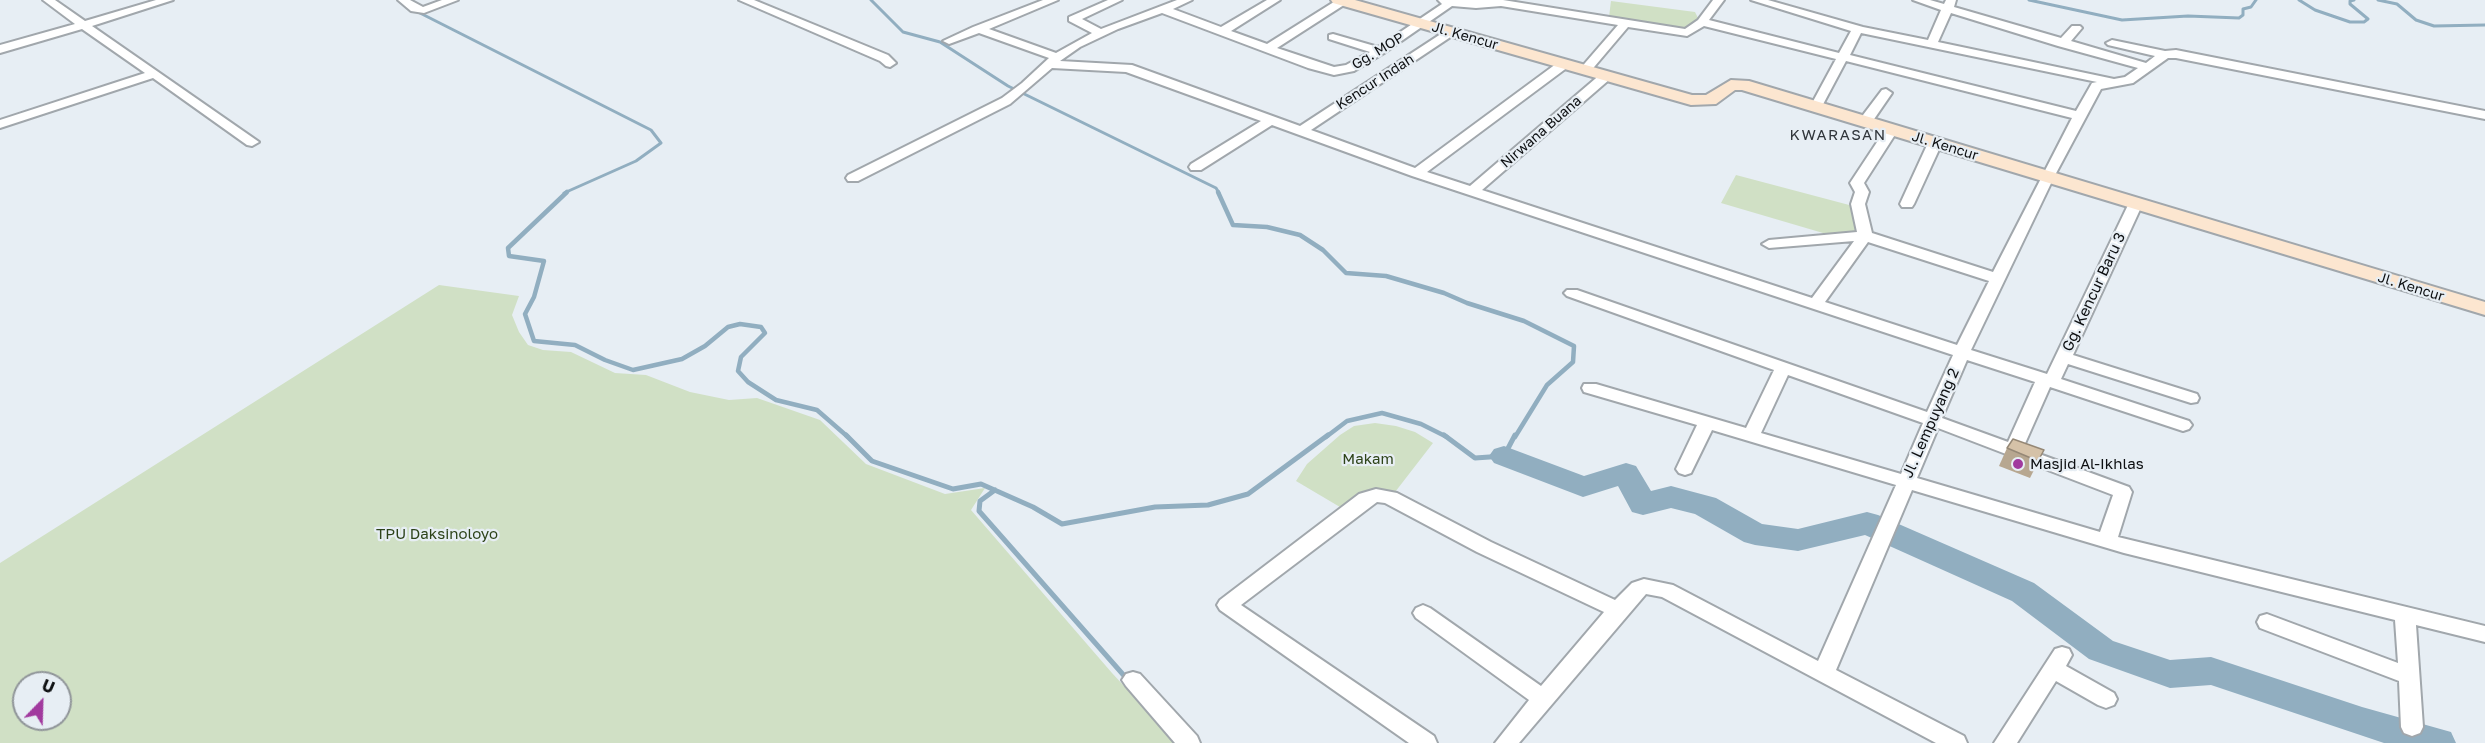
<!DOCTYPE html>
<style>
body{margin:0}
#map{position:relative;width:2485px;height:743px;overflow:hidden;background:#e7eef4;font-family:"Golos Text",sans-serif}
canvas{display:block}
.north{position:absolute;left:12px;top:671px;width:60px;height:60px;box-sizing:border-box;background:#e7eef4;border:2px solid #909599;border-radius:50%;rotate:23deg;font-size:16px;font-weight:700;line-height:24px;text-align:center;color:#0d0f11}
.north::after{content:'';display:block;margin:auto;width:21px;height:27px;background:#a13a9e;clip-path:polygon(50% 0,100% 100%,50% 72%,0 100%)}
</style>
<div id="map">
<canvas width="2485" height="743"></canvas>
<div class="north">U</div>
</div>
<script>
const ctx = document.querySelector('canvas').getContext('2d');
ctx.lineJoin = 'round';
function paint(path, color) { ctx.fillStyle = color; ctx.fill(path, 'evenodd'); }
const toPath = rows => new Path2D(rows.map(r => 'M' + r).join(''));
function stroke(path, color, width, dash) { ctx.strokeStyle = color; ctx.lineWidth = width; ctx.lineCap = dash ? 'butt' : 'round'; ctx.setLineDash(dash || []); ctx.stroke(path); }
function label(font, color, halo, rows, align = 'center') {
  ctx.font = font + ' "Golos Text",sans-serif'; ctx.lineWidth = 4.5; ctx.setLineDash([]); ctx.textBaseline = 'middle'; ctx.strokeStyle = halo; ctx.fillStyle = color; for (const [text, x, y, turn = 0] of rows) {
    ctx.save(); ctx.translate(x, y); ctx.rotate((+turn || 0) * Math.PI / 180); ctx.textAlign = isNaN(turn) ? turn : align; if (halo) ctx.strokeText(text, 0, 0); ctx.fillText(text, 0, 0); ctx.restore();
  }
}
const green = toPath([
 [1611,1,1695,12,1699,20,1688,31,1609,17],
 [1736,175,1853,206,1860,234,1826,236,1823,233,1721,203],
 [439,285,519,296,512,315,519,332,528,345,543,350,571,352,615,373,646,375,690,392,729,400,757,398,820,420,866,464,945,494,985,488,971,510,1112,673,1177,743,0,743,0,563],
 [24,683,60,683,60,719,24,719],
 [1375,423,1396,426,1415,432,1433,443,1392,496,1345,510,1296,481,1307,464,1340,435,1354,426]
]);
const streamFar2 = toPath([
 [871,0,903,32,940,42,1008,86,1216,188,1219,193],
 [2029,0,2122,20,2188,16,2239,18,2243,15,2243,9,2251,7,2256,0],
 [2299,0,2315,10,2350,22,2364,22,2368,19,2350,4,2350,1,2354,0],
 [2378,0,2397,4,2416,20,2434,26,2485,25],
 [418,12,651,130,661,143,636,161,564,193]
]);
const streamFar1 = toPath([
 [567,192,508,248,509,256,544,261,534,297,525,314,534,341,575,345,605,360,633,370,682,359,705,346,728,327,740,324,761,327,765,333,741,357,738,371,748,382,776,400,817,410,848,437],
 [1218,192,1233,225,1267,227,1300,235,1323,250,1346,273,1386,276,1444,293,1467,303,1524,321,1574,346,1573,362,1547,385,1515,437],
 [1326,437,1347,421,1382,413,1421,424,1447,437]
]);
const stream = toPath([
 [846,435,872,461,953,489,981,484,1033,507,1062,524,1155,507,1208,505,1248,494,1328,435],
 [1444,435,1475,458,1504,456,1515,435],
 [995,490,980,501,979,511,1127,679]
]);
const river = toPath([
 [1504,446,1584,476,1626,463,1636,466,1651,491,1671,486,1716,498,1762,524,1798,529,1867,512,1878,515,2034,583,2113,641,2170,660,2211,657,2362,707,2451,732,2456,743,2384,743,2211,685,2170,688,2089,659,2012,601,1865,535,1798,551,1755,545,1744,542,1695,514,1671,508,1643,515,1632,512,1618,486,1583,497,1494,463,1489,456,1494,449,1504,446]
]);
const street = toPath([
 [43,0,55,0,85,21,156,0,173,0,92,26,259,142,252,146,247,145,153,78,0,128,0,120,145,73,82,29,0,53,0,45,75,24,43,0],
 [398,0,410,0,423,7,442,0,458,0,424,13,411,11,398,0],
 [739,0,754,0,888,55,896,63,890,67,886,66,880,61,739,0],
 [1043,0,1058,0,989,29,1056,53,1092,33,1069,21,1069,17,1108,0,1122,0,1082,19,1101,29,1177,0,1192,0,1173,9,1221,27,1267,0,1280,0,1231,31,1267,44,1337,0,1348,0,1347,3,1277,48,1334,67,1346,65,1370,52,1329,39,1329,35,1333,34,1378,47,1442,4,1438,0,1503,0,1685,29,1698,20,1713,0,1724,0,1709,20,1839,53,1851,31,1751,0,1768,0,1863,27,1928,40,1941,10,1913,0,1930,0,1944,4,1946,0,1956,0,1954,7,2061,38,2072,26,2080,26,2082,28,2071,41,2146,63,2155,56,2108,45,2106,43,2112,40,2165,51,2176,50,2485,111,2485,119,2176,58,2168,58,2133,83,2101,89,2054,177,1971,350,2047,374,2129,203,2131,200,2141,200,2143,203,2073,355,2197,394,2199,398,2197,402,2191,403,2068,364,2061,379,2189,421,2192,425,2189,429,2183,431,2050,387,2023,448,2129,487,2132,492,2118,537,2485,626,2485,642,2416,625,2423,727,2420,733,2412,736,2404,733,2401,727,2399,681,2260,628,2257,622,2260,616,2267,614,2398,663,2395,620,2124,553,1912,490,1836,670,1964,736,1967,743,1936,743,1662,597,1646,594,1519,743,1495,743,1529,700,1416,618,1413,613,1416,608,1423,605,1430,608,1541,686,1604,612,1477,552,1385,503,1377,502,1241,605,1434,736,1437,743,1409,743,1220,610,1217,605,1220,600,1359,494,1376,489,1397,493,1491,542,1615,600,1632,583,1644,579,1673,585,1818,661,1896,485,1712,430,1691,473,1685,475,1679,473,1676,469,1697,425,1584,392,1582,388,1584,384,1596,384,1746,428,1774,370,1567,296,1564,293,1567,290,1577,290,1927,412,1953,355,1412,176,1272,125,1201,170,1191,170,1189,167,1191,164,1261,121,1126,72,1052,68,1010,104,858,181,848,181,846,178,848,175,1002,98,1022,83,1049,58,979,33,949,44,943,41,973,27,1043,0],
 [1452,6,1476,8,1501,6,1618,25,1579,70,1585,74,1589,73,1628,27,1687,36,1704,26,1836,59,1810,107,1812,110,1820,110,1846,61,2072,118,1993,272,1872,233,1865,204,1869,192,1864,183,1898,130,1892,126,1887,127,1850,183,1855,192,1851,204,1857,232,1769,240,1762,244,1769,248,1854,241,1812,298,1482,190,1610,79,1610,73,1602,73,1470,186,1427,172,1568,67,1568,61,1560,61,1415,168,1311,130,1455,34,1455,30,1447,30,1300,126,1132,65,1060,61,1080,47,1118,29,1162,13,1308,68,1334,75,1354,71,1384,53,1452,6],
 [1951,13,2058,46,2138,68,2125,77,2114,79,1938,42,1951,13],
 [1861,33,2097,82,2092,83,2076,111,1850,55,1861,33],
 [1868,242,1989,281,1957,345,1825,302,1868,242],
 [1967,360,2035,382,2008,442,1942,418,1967,360],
 [1788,375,1923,423,1901,474,1761,433,1788,375],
 [1938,428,2113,495,2100,532,1917,478,1938,428],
 [1886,89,1892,93,1870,125,1860,125,1859,122,1860,119,1882,90,1886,89],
 [1935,139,1942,143,1914,204,1912,207,1902,207,1900,204,1928,143,1935,139],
 [2062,647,2069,649,2072,655,2066,666,2114,693,2117,699,2114,705,2106,708,2098,705,2056,681,2017,743,1994,743,2055,649,2062,647],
 [1133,672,1140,674,1197,736,1200,743,1175,743,1126,686,1122,680,1126,674,1133,672]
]);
const secondary = toPath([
 [1331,0,1355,0,1692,95,1706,95,1731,80,1749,81,2485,302,2485,315,1742,90,1735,90,1716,104,1691,105,1333,3,1331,0]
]);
const wall = toPath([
 [2007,448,2044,450,2030,478,1999,466]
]);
const building = toPath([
 [2013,439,2044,450,2038,461,2007,448,2013,439]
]);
const markers = [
 [2018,464,6,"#a13a9e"]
];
const farStreetnames = [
 ["Jl. Kencur",1465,36,16],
 ["Gg. MOP",1378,51,-31],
 ["Kencur Indah",1375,82,-33],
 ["Nirwana Buana",1541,132,-41],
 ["Jl. Kencur",1945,146,17],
 ["Jl. Kencur",2411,287,17]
];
const farQuarternames = [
 ["KWARASAN",1838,135]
];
const streetNames = [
 ["Gg. Kencur Baru 3",2094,292,-65],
 ["Jl. Lempuyang 2",1931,423,-66]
];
const parkNames = [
 ["Makam",1368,459],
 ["TPU Daksinoloyo",437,534]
];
const poiNames = [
 ["Masjid Al-Ikhlas",2030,464]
];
paint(green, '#d0e0c5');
stroke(streamFar2, '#91aec0', 3);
stroke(streamFar1, '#91aec0', 4.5);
stroke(stream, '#91aec0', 5);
paint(river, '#91aec0');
stroke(street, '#a1a7ac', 4);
stroke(secondary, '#a1a7ac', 4);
paint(street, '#fff');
paint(secondary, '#fce6d0');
paint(wall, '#b7a790');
paint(building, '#d5c2a8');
stroke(building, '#958876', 1.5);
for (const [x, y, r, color] of markers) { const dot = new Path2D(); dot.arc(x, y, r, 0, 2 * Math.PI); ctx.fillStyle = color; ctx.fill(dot); stroke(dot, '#e7eef4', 2); }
label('14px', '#0d0f11', '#e7eef4', farStreetnames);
ctx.letterSpacing = '1.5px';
label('15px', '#31363b', '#e7eef4', farQuarternames);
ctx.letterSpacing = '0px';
label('15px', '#0d0f11', '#e7eef4', streetNames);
label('15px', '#2d4319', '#e7eef4', parkNames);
label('15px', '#0d0f11', '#e7eef4', poiNames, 'left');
</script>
